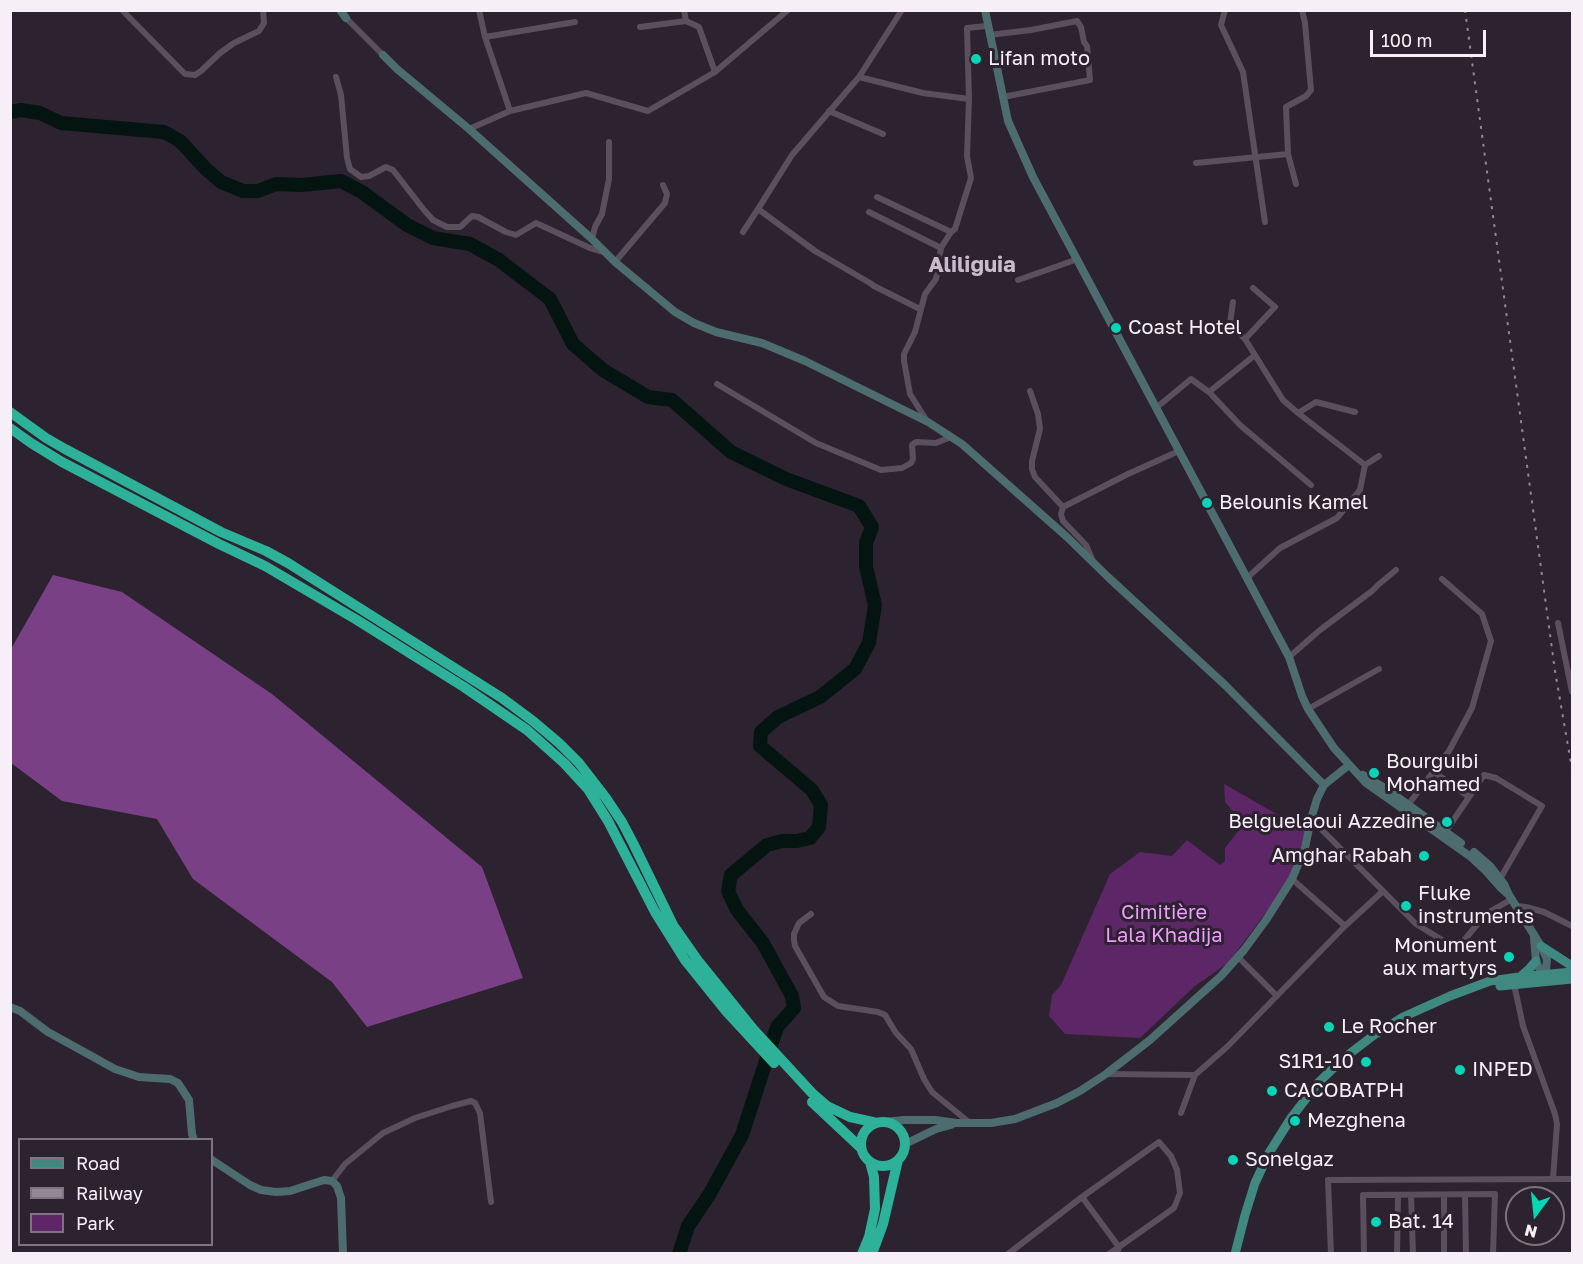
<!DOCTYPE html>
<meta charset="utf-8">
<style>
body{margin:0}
#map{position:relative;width:1583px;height:1264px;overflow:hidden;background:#2d222f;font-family:"Golos Text",sans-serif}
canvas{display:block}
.frame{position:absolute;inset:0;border:12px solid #f7eff8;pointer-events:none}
.legend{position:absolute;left:18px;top:1138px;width:195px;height:108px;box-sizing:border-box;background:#2d222f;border:2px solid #7e747f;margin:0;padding:8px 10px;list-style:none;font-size:18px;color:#f7eff8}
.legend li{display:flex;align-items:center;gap:12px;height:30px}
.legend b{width:30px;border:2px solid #7e747f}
.north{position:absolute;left:1505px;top:1186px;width:60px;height:60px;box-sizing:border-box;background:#2d222f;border:2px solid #7e747f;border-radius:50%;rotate:195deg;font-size:16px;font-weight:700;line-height:24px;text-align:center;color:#f7eff8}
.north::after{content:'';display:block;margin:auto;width:21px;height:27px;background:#04d5b6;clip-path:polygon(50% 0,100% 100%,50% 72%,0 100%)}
.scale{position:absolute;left:1370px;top:30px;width:116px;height:27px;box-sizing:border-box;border:3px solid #f7eff8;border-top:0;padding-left:8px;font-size:18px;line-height:21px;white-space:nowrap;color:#f7eff8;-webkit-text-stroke:4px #2d222f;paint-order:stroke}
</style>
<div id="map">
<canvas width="1583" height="1264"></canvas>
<div class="frame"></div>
<ul class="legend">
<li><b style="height:8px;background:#3f8980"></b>Road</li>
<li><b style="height:8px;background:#928893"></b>Railway</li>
<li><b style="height:16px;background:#5c2667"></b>Park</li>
</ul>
<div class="north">N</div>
<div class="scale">100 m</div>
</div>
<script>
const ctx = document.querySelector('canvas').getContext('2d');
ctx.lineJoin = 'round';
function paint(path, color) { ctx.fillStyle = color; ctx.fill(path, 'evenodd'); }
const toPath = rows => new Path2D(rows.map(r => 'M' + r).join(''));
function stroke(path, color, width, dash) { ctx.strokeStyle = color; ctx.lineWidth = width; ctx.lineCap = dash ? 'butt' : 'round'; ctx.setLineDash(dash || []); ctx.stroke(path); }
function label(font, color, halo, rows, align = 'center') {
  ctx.font = font + ' "Golos Text",sans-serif'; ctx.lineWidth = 6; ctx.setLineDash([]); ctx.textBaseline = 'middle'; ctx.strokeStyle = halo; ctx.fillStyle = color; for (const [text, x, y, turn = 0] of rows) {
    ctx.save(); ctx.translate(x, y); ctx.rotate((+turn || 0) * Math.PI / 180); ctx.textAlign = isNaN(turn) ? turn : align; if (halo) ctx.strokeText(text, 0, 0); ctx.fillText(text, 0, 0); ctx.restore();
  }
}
const green = toPath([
 [1224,784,1305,830,1300,853,1285,887,1228,963,1195,986,1140,1038,1065,1034,1049,1016,1052,995,1061,985,1110,874,1140,852,1172,856,1187,840,1220,865,1225,861,1225,848,1240,829,1240,820,1225,802]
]);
const forest = toPath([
 [53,575,122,592,272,694,482,867,523,978,367,1027,332,982,193,879,157,819,62,801,11,763,11,649]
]);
const river = toPath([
 [10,112,21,110,40,113,61,123,164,132,180,141,206,169,221,182,243,191,258,191,276,184,302,185,341,181,362,192,407,225,433,238,470,244,499,260,550,299,573,344,603,370,648,397,672,400,731,452,786,479,859,506,872,527,866,543,866,567,875,605,869,643,855,669,820,697,778,717,761,732,760,746,812,790,821,805,819,827,810,838,797,841,782,841,767,845,731,875,728,891,737,910,763,943,792,996,794,1008,777,1027,742,1135,709,1195,688,1226,679,1254]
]);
const street = toPath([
 [122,10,185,74,195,75,201,71,220,53,234,43,259,31,264,23,263,10],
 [684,10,686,21,699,27,715,72],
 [1225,10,1221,25,1243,72,1265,222],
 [346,18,383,55],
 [640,27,686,21],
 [989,35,1031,30,1077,21,1081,27,1084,42,1087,46,1090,80,1003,97],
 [485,37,575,22],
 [336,77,341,95,347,158,350,169,361,177,369,176,386,167,393,170,424,210,433,220,447,227,460,227,472,216,478,217,506,232,516,235,536,223,590,248,604,252],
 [859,77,923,93,969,99],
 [510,111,586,93,648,111,715,72,788,10],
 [829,111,883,134],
 [469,129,510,111,485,37,479,10],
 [1196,163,1288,154],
 [1296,184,1288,154,1286,107,1306,96,1311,90,1305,23,1302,10],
 [877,197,951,232],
 [758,209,815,251,870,283,874,286,920,309],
 [869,212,941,248],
 [743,232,758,209,792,155,859,77,902,10],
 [592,239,595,227,602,214,609,179,609,142],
 [615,262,665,203,667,194,663,185],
 [1018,280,1078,259],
 [1233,302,1230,323,1245,339,1283,400,1298,413,1316,402,1355,412],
 [1245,339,1275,307,1253,288],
 [717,384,816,443,881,470,902,468,911,463,913,459,912,445,916,442,936,443,951,437],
 [1030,391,1038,414,1040,429,1032,461,1032,469,1035,477,1063,507],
 [1209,392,1255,355],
 [1156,408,1191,379,1209,392,1240,425,1311,485],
 [1298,413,1365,465,1379,456],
 [927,421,910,394,904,361,904,354,915,332,925,294,936,279,941,248,951,232,955,229,971,178,967,156,969,99,967,28,987,26],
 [1092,559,1086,545,1063,521,1061,514,1063,507,1128,474,1179,451],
 [1247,578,1280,548,1337,518,1360,490,1365,465],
 [1558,623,1572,692],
 [1289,657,1320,630,1372,591,1378,585,1396,570],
 [1308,709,1379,669],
 [1434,772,1469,797],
 [1408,805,1449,751,1472,708,1491,641,1482,614,1442,579],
 [1311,819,1416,924,1457,949,1484,916,1491,911,1512,899],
 [1446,831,1484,775,1496,778,1542,806,1500,879],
 [1292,879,1345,926],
 [1517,906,1526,907,1544,912,1572,926],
 [811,914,799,923,794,934,794,940,795,946,824,997,838,1006,878,1012,885,1015,896,1033,911,1049,924,1079,932,1092,970,1123],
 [1238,957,1277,996],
 [1514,984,1523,1026,1555,1114,1557,1124,1553,1179],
 [1107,1074,1195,1075,1228,1046,1345,926,1382,892],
 [1181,1113,1195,1075],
 [332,1181,345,1164,383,1133,415,1118,452,1106,471,1101,475,1103,480,1113,491,1202],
 [1411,1195,1413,1254],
 [1444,1195,1444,1254],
 [1465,1195,1466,1254],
 [1082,1197,1119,1247,1117,1254],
 [1008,1254,1082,1197,1159,1142,1171,1156,1177,1170,1180,1193,1174,1208,1109,1254],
 [1331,1254,1328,1180,1572,1179],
 [1364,1254,1363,1195,1495,1194,1493,1254],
 [1397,1254,1398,1195]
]);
const secondary = toPath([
 [340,10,346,18],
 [985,10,1008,121,1033,177,1289,657,1302,696,1308,709,1334,748,1366,783,1471,857,1486,871,1501,888,1509,895],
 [383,55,397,69,469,129,592,239,615,262,675,312,694,323,716,332,762,343,805,361,928,422,962,444,1067,537,1108,577,1225,685,1324,785],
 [1363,775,1388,790,1461,843],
 [1474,852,1490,866,1504,884,1509,895,1541,946,1547,959,1545,980],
 [1534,938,1536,961,1544,980],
 [10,1007,20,1011,48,1032,115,1069,139,1077,170,1079,178,1083,189,1100,192,1134,194,1140],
 [884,1122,904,1120,935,1120,957,1123,991,1123,1015,1119,1057,1103,1080,1091,1106,1074,1150,1040,1221,976,1244,950,1266,920,1292,879,1305,848,1311,819,1317,799,1324,785,1349,765],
 [905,1144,936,1129,951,1125],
 [212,1160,250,1185,261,1190,276,1192,290,1191,324,1180,332,1181,337,1186,341,1198,343,1254]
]);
const primary = toPath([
 [1541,946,1572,966],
 [1521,976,1530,968,1536,961],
 [1500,986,1572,979],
 [1235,1254,1245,1215,1255,1183,1269,1153,1291,1118,1318,1083,1344,1058,1374,1035,1403,1017,1450,996,1490,981,1519,977,1572,972]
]);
const highway = toPath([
 [10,412,46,438,65,449,221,532,266,551,288,563,502,698,533,721,559,743,579,763,606,798,622,822,633,843,673,925,699,962,753,1029,812,1093,827,1106,850,1117,877,1123],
 [10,428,31,443,62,462,219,544,265,566,357,620,464,687,527,730,564,763,588,789,608,821,655,912,685,960,726,1011,774,1063],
 [812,1102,861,1148],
 '861 1144a22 22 0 1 1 44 0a22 22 0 1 1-44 0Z',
 [862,1254,869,1237,875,1209,874,1177,870,1162],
 [872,1254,883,1224,898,1160]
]);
const rail = toPath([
 [1465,10,1555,671,1572,769]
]);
const markers = [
 [976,59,6,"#04d5b6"],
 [1116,328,6,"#04d5b6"],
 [1207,503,6,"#04d5b6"],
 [1374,773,6,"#04d5b6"],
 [1447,822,6,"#04d5b6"],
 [1424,856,6,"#04d5b6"],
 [1406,906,6,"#04d5b6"],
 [1509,957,6,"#04d5b6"],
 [1329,1027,6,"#04d5b6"],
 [1366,1062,6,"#04d5b6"],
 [1460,1070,6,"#04d5b6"],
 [1272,1091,6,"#04d5b6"],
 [1295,1121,6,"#04d5b6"],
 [1233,1160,6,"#04d5b6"],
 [1376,1222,6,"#04d5b6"]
];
const poiNames = [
 ["Lifan moto",988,59],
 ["Coast Hotel",1128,328],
 ["Belounis Kamel",1219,503],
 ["Bourguibi",1386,762],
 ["Mohamed",1386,785],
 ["Belguelaoui Azzedine",1435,822,"right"],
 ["Amghar Rabah",1412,856,"right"],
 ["Fluke",1418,894],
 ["instruments",1418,917],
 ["Monument",1497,946,"right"],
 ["aux martyrs",1497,969,"right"],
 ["Le Rocher",1341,1027],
 ["S1R1-10",1354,1062,"right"],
 ["INPED",1472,1070],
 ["CACOBATPH",1284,1091],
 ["Mezghena",1307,1121],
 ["Sonelgaz",1245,1160],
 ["Bat. 14",1388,1222]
];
const parkNames = [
 ["Cimitière",1164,913],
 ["Lala Khadija",1164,936]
];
const quarterNames = [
 ["Aliliguia",972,265]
];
paint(green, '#5c2667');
paint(forest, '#7a4086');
stroke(river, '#041511', 14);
stroke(street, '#5b4e5d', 6);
stroke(secondary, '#4d6c6f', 8);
stroke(primary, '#3f8980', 9);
stroke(highway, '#2db198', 10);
stroke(rail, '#928893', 2, [3, 6]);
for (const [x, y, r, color] of markers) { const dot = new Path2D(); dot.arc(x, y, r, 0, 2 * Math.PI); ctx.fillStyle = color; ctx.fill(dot); stroke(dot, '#2d222f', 2); }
label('20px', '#f7eff8', '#2d222f', poiNames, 'left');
label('20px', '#ed9dfe', '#2d222f', parkNames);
label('bold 22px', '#c9bbcc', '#2d222f', quarterNames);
</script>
